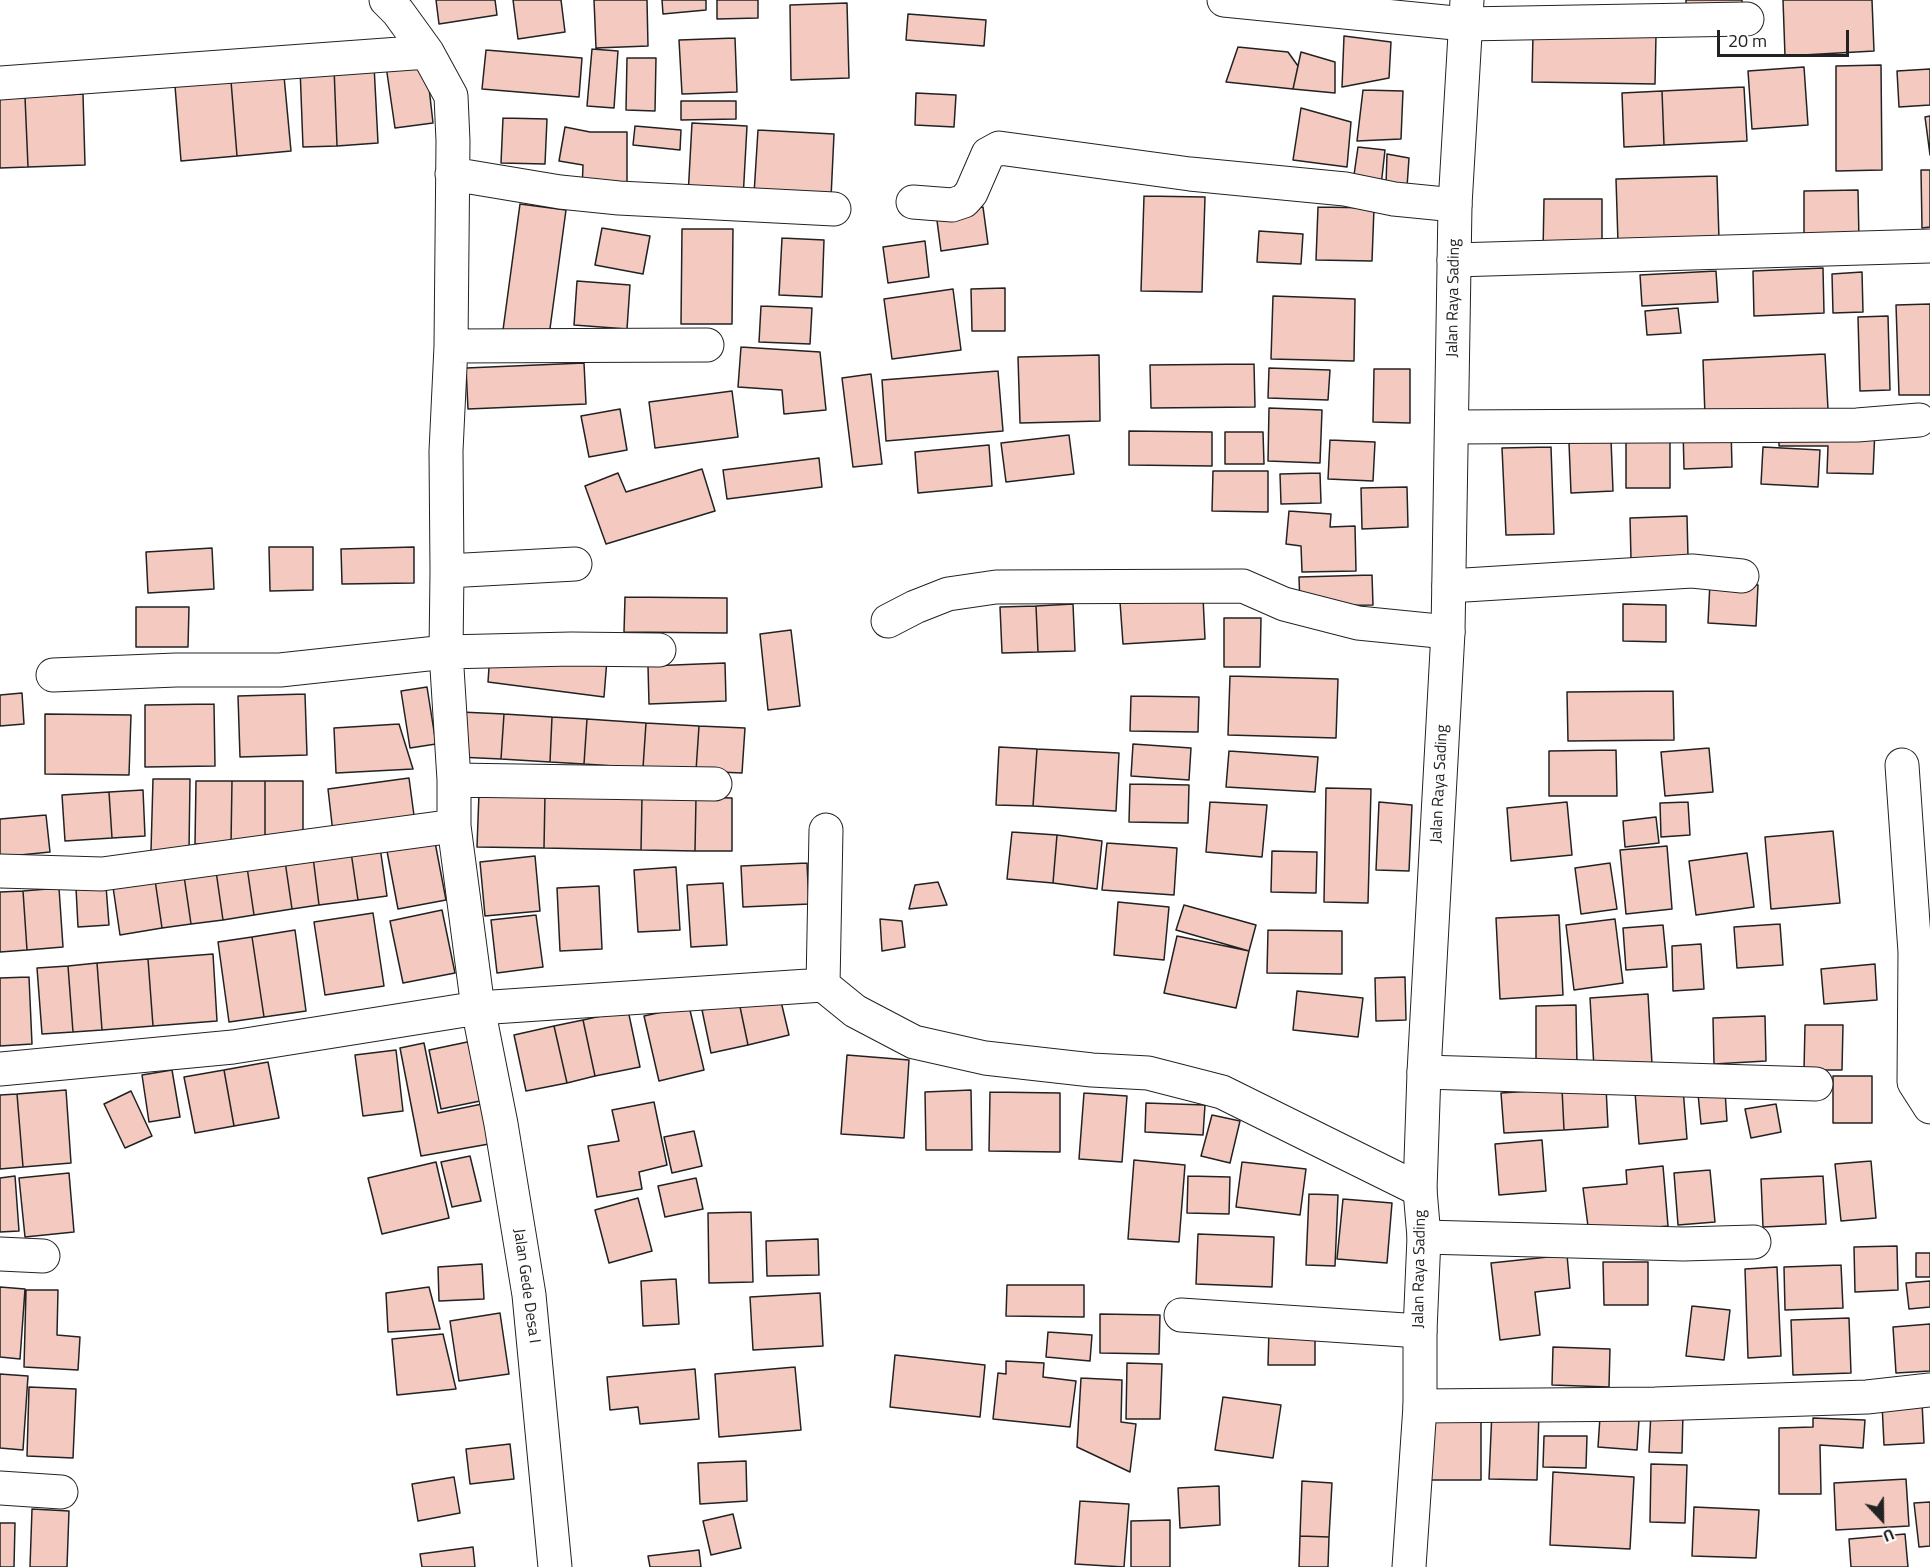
<!DOCTYPE html>
<style>
body{margin:0}
#map{position:relative;width:1930px;height:1567px;overflow:hidden;background:#fff;font-family:"Titillium Web",sans-serif}
canvas{display:block}
.north{position:absolute;left:1852px;top:1489px;width:60px;height:60px;-webkit-text-stroke:4px #fff;paint-order:stroke;rotate:158deg;font-size:16px;font-weight:700;line-height:24px;text-align:center;color:#222}
.north::after{content:'';display:block;margin:auto;width:21px;height:27px;background:#222;clip-path:polygon(50% 0,100% 100%,50% 72%,0 100%)}
.scale{position:absolute;left:1717px;top:30px;width:132px;height:27px;box-sizing:border-box;border:3px solid #222;border-top:0;padding-left:8px;font-size:18px;line-height:21px;white-space:nowrap;color:#222;-webkit-text-stroke:4px #fff;paint-order:stroke}
</style>
<div id="map">
<canvas width="1930" height="1567"></canvas>
<div class="north">U</div>
<div class="scale">20 m</div>
</div>
<script>
const ctx = document.querySelector('canvas').getContext('2d');
ctx.lineJoin = 'round';
function paint(path, color) { ctx.fillStyle = color; ctx.fill(path, 'evenodd'); }
const toPath = rows => new Path2D(rows.map(r => 'M' + r).join(''));
function stroke(path, color, width, dash) { ctx.strokeStyle = color; ctx.lineWidth = width; ctx.lineCap = dash ? 'butt' : 'round'; ctx.setLineDash(dash || []); ctx.stroke(path); }
function label(font, color, halo, rows, align = 'center') {
  ctx.font = font + ' "Titillium Web",sans-serif'; ctx.lineWidth = 4.5; ctx.setLineDash([]); ctx.textBaseline = 'middle'; ctx.strokeStyle = halo; ctx.fillStyle = color; for (const [text, x, y, turn = 0] of rows) {
    ctx.save(); ctx.translate(x, y); ctx.rotate((+turn || 0) * Math.PI / 180); ctx.textAlign = isNaN(turn) ? turn : align; if (halo) ctx.strokeText(text, 0, 0); ctx.fillText(text, 0, 0); ctx.restore();
  }
}
const building = toPath([
 [436,0,495,0,497,15,439,24,436,0],
 [513,0,561,0,565,32,518,39,513,0],
 [594,0,647,0,648,46,596,48,594,0],
 [662,0,706,0,706,10,663,14,662,0],
 [717,0,758,0,758,18,717,19,717,0],
 [1686,0,1742,0,1742,19,1686,18,1686,0],
 [1783,0,1872,0,1874,51,1785,56,1783,0],
 [847,3,849,78,791,80,790,5,847,3],
 [908,14,986,20,984,46,906,40,908,14],
 [1533,33,1656,35,1655,84,1532,82,1533,33],
 [1344,36,1391,42,1389,78,1342,87,1344,36],
 [735,38,737,92,682,94,679,40,735,38],
 [1238,47,1288,52,1298,66,1293,89,1226,82,1238,47],
 [592,49,618,51,614,108,587,106,592,49],
 [486,50,582,58,579,97,482,89,486,50],
 [1301,52,1335,62,1335,93,1293,89,1301,52],
 [627,58,656,58,655,111,626,110,627,58],
 [426,61,433,123,395,128,386,66,426,61],
 [374,65,378,143,337,146,334,67,374,65],
 [1881,65,1882,170,1836,171,1836,66,1881,65],
 [334,67,337,146,303,147,300,68,334,67],
 [1804,67,1808,125,1752,129,1748,71,1804,67],
 [1930,69,1930,105,1899,107,1897,71,1930,69],
 [284,76,291,151,237,156,231,81,284,76],
 [231,81,237,156,181,161,175,86,231,81],
 [1744,87,1747,141,1664,145,1662,91,1744,87],
 [1363,90,1403,91,1401,139,1357,141,1363,90],
 [1662,91,1664,145,1624,147,1622,93,1662,91],
 [916,93,956,95,954,127,915,125,916,93],
 [83,94,85,165,28,167,25,97,83,94],
 [0,97,25,97,28,167,0,168,0,97],
 [681,101,736,101,736,119,681,120,681,101],
 [1301,108,1351,122,1347,167,1293,160,1301,108],
 [1930,116,1930,155,1925,117,1930,116],
 [503,118,547,119,545,164,501,163,503,118],
 [692,123,747,126,743,199,688,196,692,123],
 [635,126,681,130,680,150,633,145,635,126],
 [565,127,590,132,627,132,627,191,582,191,583,165,559,161,565,127],
 [758,130,834,134,831,198,754,194,758,130],
 [1358,147,1385,150,1381,186,1353,182,1358,147],
 [1387,154,1409,158,1407,187,1386,185,1387,154],
 [1921,170,1930,170,1930,227,1922,228,1921,170],
 [1717,176,1719,239,1618,243,1616,179,1717,176],
 [1858,190,1859,241,1804,241,1804,191,1858,190],
 [1144,196,1205,197,1202,292,1141,291,1144,196],
 [1544,199,1602,199,1602,253,1543,252,1544,199],
 [520,204,566,210,549,336,503,330,520,204],
 [983,207,988,244,941,251,936,213,983,207],
 [1318,207,1374,208,1372,261,1316,260,1318,207],
 [602,228,650,236,643,274,595,265,602,228],
 [682,229,733,229,732,324,681,324,682,229],
 [1259,231,1303,234,1301,264,1257,262,1259,231],
 [782,238,824,240,822,297,779,295,782,238],
 [925,241,929,277,888,283,883,247,925,241],
 [1823,268,1824,313,1754,316,1753,271,1823,268],
 [1716,271,1718,302,1642,306,1640,275,1716,271],
 [1862,272,1863,312,1833,313,1832,274,1862,272],
 [577,281,630,285,627,329,574,325,577,281],
 [1005,288,1005,331,972,331,971,289,1005,288],
 [953,289,961,350,892,359,884,299,953,289],
 [1273,296,1355,299,1354,361,1271,359,1273,296],
 [1930,304,1930,395,1899,395,1896,305,1930,304],
 [761,306,812,308,810,344,759,342,761,306],
 [1678,308,1681,333,1647,335,1645,311,1678,308],
 [1888,316,1890,390,1860,391,1858,317,1888,316],
 [741,347,820,352,826,410,784,414,782,390,738,387,741,347],
 [1825,354,1828,409,1705,416,1703,360,1825,354],
 [1099,355,1100,421,1020,423,1018,357,1099,355],
 [584,363,586,404,468,409,466,368,584,363],
 [1254,364,1255,407,1151,408,1150,365,1254,364],
 [1269,368,1330,370,1328,400,1268,398,1269,368],
 [1374,369,1410,369,1410,423,1373,422,1374,369],
 [998,371,1003,431,886,441,882,380,998,371],
 [871,374,882,464,853,467,842,378,871,374],
 [732,391,738,437,655,448,649,402,732,391],
 [1269,408,1322,410,1320,463,1268,461,1269,408],
 [620,409,627,450,589,457,581,416,620,409],
 [1731,428,1732,467,1684,469,1683,429,1731,428],
 [1779,428,1875,429,1873,474,1827,473,1828,446,1779,446,1779,428],
 [1129,431,1212,432,1212,466,1129,465,1129,431],
 [1225,432,1263,432,1264,464,1225,464,1225,432],
 [1069,435,1074,474,1006,482,1001,443,1069,435],
 [1626,435,1670,435,1670,488,1626,488,1626,435],
 [1330,440,1375,442,1373,481,1328,479,1330,440],
 [1611,440,1613,491,1571,493,1569,443,1611,440],
 [989,445,992,486,918,493,915,452,989,445],
 [1551,447,1554,534,1506,535,1502,448,1551,447],
 [1763,447,1820,450,1818,487,1761,484,1763,447],
 [819,458,822,487,727,499,723,470,819,458],
 [702,469,715,511,606,544,585,486,618,473,626,492,702,469],
 [1213,471,1268,471,1268,512,1212,511,1213,471],
 [1320,473,1321,503,1281,504,1280,474,1320,473],
 [1407,487,1408,527,1362,529,1361,488,1407,487],
 [1289,511,1331,514,1330,527,1355,526,1356,571,1302,572,1301,546,1286,544,1289,511],
 [1687,516,1688,557,1631,559,1630,518,1687,516],
 [269,547,313,547,313,590,270,591,269,547],
 [414,547,414,583,342,584,341,549,414,547],
 [212,548,214,589,148,593,146,552,212,548],
 [1372,575,1373,605,1300,606,1299,577,1372,575],
 [1710,582,1758,585,1756,626,1708,623,1710,582],
 [625,597,727,598,727,633,624,632,625,597],
 [1203,597,1205,639,1123,644,1120,602,1203,597],
 [1073,604,1075,651,1038,652,1036,606,1073,604],
 [1623,604,1666,605,1666,642,1623,641,1623,604],
 [1036,606,1038,652,1002,653,1000,607,1036,606],
 [136,607,189,607,188,647,136,647,136,607],
 [1224,618,1261,618,1260,667,1224,667,1224,618],
 [791,630,800,706,768,710,760,634,791,630],
 [490,653,607,659,604,697,488,682,490,653],
 [725,663,726,701,649,704,648,666,725,663],
 [1230,676,1338,679,1336,738,1228,735,1230,676],
 [427,687,436,744,410,748,401,691,427,687],
 [1673,691,1674,740,1568,741,1567,692,1673,691],
 [22,693,24,724,0,726,0,695,22,693],
 [305,694,307,755,240,757,238,696,305,694],
 [1131,696,1199,697,1198,732,1130,731,1131,696],
 [214,704,215,766,145,767,145,705,214,704],
 [461,712,504,714,501,759,458,757,461,712],
 [45,714,131,715,129,775,45,774,45,714],
 [504,714,552,717,550,762,501,759,504,714],
 [552,717,587,719,584,764,550,762,552,717],
 [587,719,646,723,643,768,584,764,587,719],
 [646,723,699,726,696,771,643,768,646,723],
 [399,724,413,769,336,773,334,728,399,724],
 [699,726,745,728,742,773,696,771,699,726],
 [1133,744,1191,748,1189,780,1131,776,1133,744],
 [999,747,1037,749,1033,806,996,805,999,747],
 [1709,748,1713,792,1665,796,1661,752,1709,748],
 [1037,749,1119,753,1116,811,1033,806,1037,749],
 [1616,750,1617,796,1549,796,1549,751,1616,750],
 [1229,751,1318,757,1315,792,1226,787,1229,751],
 [409,778,415,823,333,833,328,789,409,778],
 [153,779,190,779,189,851,151,851,153,779],
 [196,781,232,781,231,844,195,844,196,781],
 [232,781,265,781,265,845,231,844,232,781],
 [265,781,303,781,303,845,265,845,265,781],
 [1130,784,1189,785,1188,823,1129,822,1130,784],
 [1326,788,1371,789,1368,903,1324,902,1326,788],
 [143,790,145,836,112,838,109,792,143,790],
 [109,792,112,838,65,841,62,795,109,792],
 [479,793,545,794,544,848,477,847,479,793],
 [545,794,642,796,641,850,544,848,545,794],
 [642,796,696,797,695,851,641,850,642,796],
 [696,797,732,798,732,851,695,851,696,797],
 [1210,802,1267,805,1262,857,1206,852,1210,802],
 [1379,802,1412,805,1409,871,1376,870,1379,802],
 [1567,802,1572,855,1511,861,1507,808,1567,802],
 [1688,802,1690,835,1661,837,1660,803,1688,802],
 [46,815,50,852,0,857,0,819,46,815],
 [1656,817,1659,843,1625,847,1623,821,1656,817],
 [1833,831,1840,903,1771,909,1765,837,1833,831],
 [1012,832,1057,835,1053,883,1007,879,1012,832],
 [1057,835,1102,841,1097,889,1053,883,1057,835],
 [434,837,446,900,398,909,386,846,434,837],
 [1107,843,1177,848,1174,895,1102,890,1107,843],
 [1667,846,1672,909,1626,914,1620,850,1667,846],
 [380,847,387,896,358,900,351,852,380,847],
 [1272,851,1317,852,1316,893,1271,892,1272,851],
 [351,852,358,900,319,905,313,857,351,852],
 [1747,853,1754,907,1696,915,1689,861,1747,853],
 [535,856,540,911,485,916,480,862,535,856],
 [313,857,319,905,292,909,285,861,313,857],
 [285,861,292,909,254,915,247,867,285,861],
 [807,863,809,904,743,907,741,866,807,863],
 [1610,863,1617,909,1581,914,1575,868,1610,863],
 [247,867,254,915,223,920,216,871,247,867],
 [676,867,680,930,638,932,634,870,676,867],
 [216,871,223,920,191,924,184,876,216,871],
 [184,876,191,924,162,928,155,880,184,876],
 [155,880,162,928,120,935,113,887,155,880],
 [938,882,947,905,909,909,915,885,938,882],
 [723,883,727,945,691,947,687,885,723,883],
 [106,886,109,925,78,927,76,888,106,886],
 [599,886,602,949,560,951,557,888,599,886],
 [59,888,63,947,27,950,23,891,59,888],
 [23,891,27,950,0,952,0,892,23,891],
 [1118,902,1169,907,1164,960,1114,955,1118,902],
 [1184,905,1256,925,1249,951,1176,930,1184,905],
 [442,910,455,973,403,983,390,921,442,910],
 [373,913,384,986,325,995,314,922,373,913],
 [536,915,543,967,497,973,491,920,536,915],
 [1559,915,1563,995,1500,999,1496,918,1559,915],
 [880,919,902,921,905,947,882,951,880,919],
 [1615,919,1623,983,1574,990,1566,925,1615,919],
 [1780,924,1783,965,1737,968,1734,927,1780,924],
 [1663,925,1667,967,1626,970,1623,928,1663,925],
 [295,930,306,1011,264,1017,252,937,295,930],
 [1268,930,1342,931,1342,974,1267,973,1268,930],
 [1177,936,1249,951,1236,1008,1164,993,1177,936],
 [252,937,264,1017,229,1022,218,942,252,937],
 [1701,944,1704,989,1673,991,1672,946,1701,944],
 [213,954,217,1021,153,1026,148,959,213,954],
 [148,959,153,1026,102,1030,97,963,148,959],
 [97,963,102,1030,73,1032,68,966,97,963],
 [1875,964,1877,1000,1824,1004,1821,969,1875,964],
 [68,966,73,1032,42,1034,37,968,68,966],
 [29,977,32,1044,0,1046,0,978,29,977],
 [1405,977,1406,1020,1376,1021,1375,978,1405,977],
 [1297,991,1363,998,1358,1037,1293,1030,1297,991],
 [779,993,789,1035,748,1045,739,1002,779,993],
 [1648,994,1652,1064,1594,1068,1590,998,1648,994],
 [739,1002,748,1045,711,1053,702,1010,739,1002],
 [1576,1005,1577,1067,1536,1067,1536,1006,1576,1005],
 [689,1006,704,1070,659,1081,644,1016,689,1006],
 [628,1010,640,1067,595,1076,583,1020,628,1010],
 [1765,1016,1766,1061,1714,1064,1713,1018,1765,1016],
 [583,1020,595,1076,567,1083,554,1026,583,1020],
 [1805,1025,1843,1025,1842,1070,1804,1070,1805,1025],
 [554,1026,567,1083,526,1091,514,1035,554,1026],
 [472,1041,485,1100,441,1109,429,1050,472,1041],
 [424,1043,438,1113,482,1104,489,1144,421,1156,400,1048,424,1043],
 [396,1050,403,1111,363,1116,355,1055,396,1050],
 [847,1055,909,1060,904,1138,841,1134,847,1055],
 [268,1062,279,1118,234,1126,224,1070,268,1062],
 [172,1070,180,1117,149,1122,142,1075,172,1070],
 [224,1070,234,1126,195,1133,184,1077,224,1070],
 [1833,1076,1872,1076,1872,1123,1833,1123,1833,1076],
 [1606,1087,1608,1127,1564,1130,1562,1089,1606,1087],
 [1683,1088,1687,1139,1639,1144,1635,1092,1683,1088],
 [1562,1089,1564,1130,1504,1133,1501,1093,1562,1089],
 [66,1090,71,1163,23,1167,17,1094,66,1090],
 [971,1090,972,1150,926,1150,925,1092,971,1090],
 [131,1091,152,1136,125,1148,104,1104,131,1091],
 [1725,1091,1727,1121,1701,1124,1698,1094,1725,1091],
 [990,1092,1060,1093,1060,1152,989,1151,990,1092],
 [1084,1093,1127,1096,1122,1162,1079,1159,1084,1093],
 [17,1094,23,1167,0,1169,0,1095,17,1094],
 [654,1102,667,1165,639,1172,642,1189,597,1197,588,1146,619,1141,612,1110,654,1102],
 [1146,1103,1205,1105,1203,1135,1145,1132,1146,1103],
 [1776,1104,1781,1132,1751,1138,1745,1109,1776,1104],
 [1212,1115,1240,1121,1230,1163,1201,1156,1212,1115],
 [694,1131,702,1166,672,1173,664,1137,694,1131],
 [1542,1140,1546,1191,1499,1195,1495,1144,1542,1140],
 [470,1156,481,1201,452,1207,441,1162,470,1156],
 [1134,1160,1185,1165,1179,1242,1128,1239,1134,1160],
 [1871,1161,1876,1218,1841,1221,1835,1164,1871,1161],
 [436,1162,449,1218,382,1234,368,1178,436,1162],
 [1242,1162,1306,1169,1300,1215,1236,1207,1242,1162],
 [1663,1166,1668,1226,1589,1234,1583,1188,1627,1184,1626,1170,1663,1166],
 [1710,1170,1715,1222,1678,1225,1674,1173,1710,1170],
 [69,1173,74,1232,25,1237,19,1178,69,1173],
 [15,1176,19,1231,0,1232,0,1178,15,1176],
 [1188,1176,1230,1177,1229,1214,1187,1213,1188,1176],
 [1823,1176,1826,1224,1763,1227,1761,1179,1823,1176],
 [696,1178,703,1209,665,1217,658,1186,696,1178],
 [1309,1194,1338,1195,1335,1266,1306,1265,1309,1194],
 [638,1198,652,1251,609,1263,595,1210,638,1198],
 [1343,1199,1392,1203,1387,1263,1337,1259,1343,1199],
 [751,1212,753,1282,709,1283,708,1213,751,1212],
 [1198,1234,1274,1237,1272,1287,1196,1284,1198,1234],
 [818,1239,819,1275,767,1276,766,1241,818,1239],
 [1897,1246,1898,1290,1855,1292,1854,1247,1897,1246],
 [1916,1253,1930,1253,1930,1277,1916,1277,1916,1253],
 [1567,1255,1570,1288,1535,1292,1540,1335,1500,1340,1491,1263,1567,1255],
 [1603,1262,1648,1262,1648,1305,1604,1305,1603,1262],
 [482,1264,484,1299,439,1301,438,1267,482,1264],
 [1841,1265,1843,1308,1785,1310,1784,1267,1841,1265],
 [1777,1267,1781,1356,1748,1358,1745,1269,1777,1267],
 [676,1279,679,1324,643,1326,641,1281,676,1279],
 [1930,1281,1930,1307,1909,1309,1906,1283,1930,1281],
 [1007,1285,1084,1285,1084,1317,1006,1316,1007,1285],
 [0,1287,25,1289,20,1359,0,1357,0,1287],
 [429,1287,440,1329,388,1332,386,1293,429,1287],
 [26,1290,58,1290,57,1335,80,1337,78,1370,24,1367,26,1290],
 [820,1293,823,1346,753,1350,750,1297,820,1293],
 [1692,1306,1730,1310,1724,1360,1686,1356,1692,1306],
 [500,1313,509,1374,459,1381,450,1321,500,1313],
 [1100,1314,1160,1315,1159,1354,1100,1353,1100,1314],
 [1849,1318,1851,1373,1793,1375,1791,1320,1849,1318],
 [1930,1324,1930,1371,1896,1373,1893,1327,1930,1324],
 [1269,1330,1315,1330,1315,1365,1268,1365,1269,1330],
 [1048,1332,1092,1335,1090,1361,1046,1357,1048,1332],
 [443,1334,456,1389,397,1395,392,1339,443,1334],
 [1553,1347,1610,1349,1609,1387,1552,1385,1553,1347],
 [895,1355,985,1365,980,1417,890,1407,895,1355],
 [1006,1361,1044,1363,1043,1377,1076,1381,1070,1427,993,1419,998,1373,1006,1374,1006,1361],
 [1127,1363,1162,1364,1160,1419,1126,1419,1127,1363],
 [795,1367,801,1430,719,1437,715,1374,795,1367],
 [695,1369,699,1419,640,1424,638,1407,610,1410,607,1377,695,1369],
 [0,1374,28,1376,23,1450,0,1448,0,1374],
 [1081,1378,1122,1380,1121,1422,1136,1424,1130,1472,1077,1447,1081,1378],
 [29,1387,76,1389,73,1458,27,1456,29,1387],
 [1223,1397,1281,1405,1273,1458,1215,1450,1223,1397],
 [1922,1402,1924,1443,1884,1445,1882,1404,1922,1402],
 [1431,1411,1481,1411,1481,1480,1430,1480,1431,1411],
 [1492,1411,1539,1412,1537,1480,1489,1479,1492,1411],
 [1651,1412,1683,1412,1682,1453,1649,1452,1651,1412],
 [1600,1417,1639,1420,1637,1450,1598,1447,1600,1417],
 [1813,1418,1865,1420,1863,1448,1820,1445,1821,1494,1779,1494,1779,1428,1813,1427,1813,1418],
 [1544,1436,1587,1436,1586,1468,1543,1467,1544,1436],
 [510,1444,514,1479,470,1484,466,1449,510,1444],
 [746,1461,747,1501,700,1504,698,1463,746,1461],
 [1651,1464,1687,1465,1685,1523,1650,1522,1651,1464],
 [1553,1472,1634,1477,1630,1549,1550,1545,1553,1472],
 [454,1477,460,1513,418,1521,412,1484,454,1477],
 [1906,1479,1909,1526,1836,1530,1834,1483,1906,1479],
 [1302,1481,1332,1483,1329,1537,1300,1536,1302,1481],
 [1219,1486,1220,1525,1180,1528,1178,1488,1219,1486],
 [1080,1501,1129,1504,1124,1567,1075,1564,1080,1501],
 [1930,1502,1930,1546,1919,1547,1914,1503,1930,1502],
 [1694,1507,1759,1510,1756,1558,1692,1556,1694,1507],
 [32,1509,69,1511,67,1567,30,1567,32,1509],
 [733,1514,741,1548,711,1555,703,1521,733,1514],
 [1170,1520,1170,1567,1131,1567,1131,1521,1170,1520],
 [0,1523,15,1523,14,1567,0,1567,0,1523],
 [1905,1534,1908,1567,1851,1567,1849,1539,1905,1534],
 [1300,1536,1329,1537,1328,1567,1299,1567,1300,1536],
 [473,1547,475,1567,422,1567,420,1554,473,1547],
 [699,1550,701,1567,650,1567,648,1556,699,1550]
]);
const minor = toPath([
 [386,0,398,12,427,52,451,96,453,141,451,346,446,451,447,571,446,652,454,780,454,826,478,1008,501,1124,529,1295,555,1567],
 [1224,0,1465,24,1747,19],
 [0,83,427,52],
 [452,174,560,192,619,198,834,209],
 [913,202,952,205,964,201,971,193,988,154,999,148,1190,174,1345,189,1394,199,1455,205],
 [1454,260,1930,246],
 [451,346,707,345],
 [1453,427,1857,425,1919,420],
 [447,571,575,564],
 [1449,586,1692,571,1742,576],
 [888,621,915,607,948,594,996,587,1243,586,1284,604,1358,623,1448,632],
 [53,675,176,670,280,670,446,652,571,649,659,650],
 [1902,765,1915,952,1914,1082,1930,1107],
 [454,780,715,784],
 [0,871,102,874,454,826],
 [823,985,826,830],
 [0,1069,233,1047,478,1008,823,985,855,1011,914,1042,985,1058,1092,1070,1148,1073,1222,1092,1420,1190],
 [1424,1072,1816,1084],
 [1424,1237,1683,1244,1754,1242],
 [0,1254,43,1256],
 [1181,1315,1420,1331],
 [1420,1406,1655,1404,1867,1397,1930,1390],
 [0,1488,61,1492]
]);
const tertiary = toPath([
 [1409,1567,1420,1406,1420,1331,1424,1237,1420,1190,1424,1072,1448,632,1455,205,1467,0]
]);
const streetNames = [
 ["Jalan Raya Sading",1454,298,-89],
 ["Jalan Raya Sading",1440,784,-87],
 ["Jalan Raya Sading",1420,1269,-89],
 ["Jalan Gede Desa I",526,1286,82]
];
paint(building, '#f3c9c0');
stroke(building, '#222', 1.5);
stroke(minor, '#222', 35);
stroke(tertiary, '#222', 35);
stroke(minor, '#fff', 33);
stroke(tertiary, '#fff', 33);
label('16px', '#222', '#fff', streetNames);
</script>
